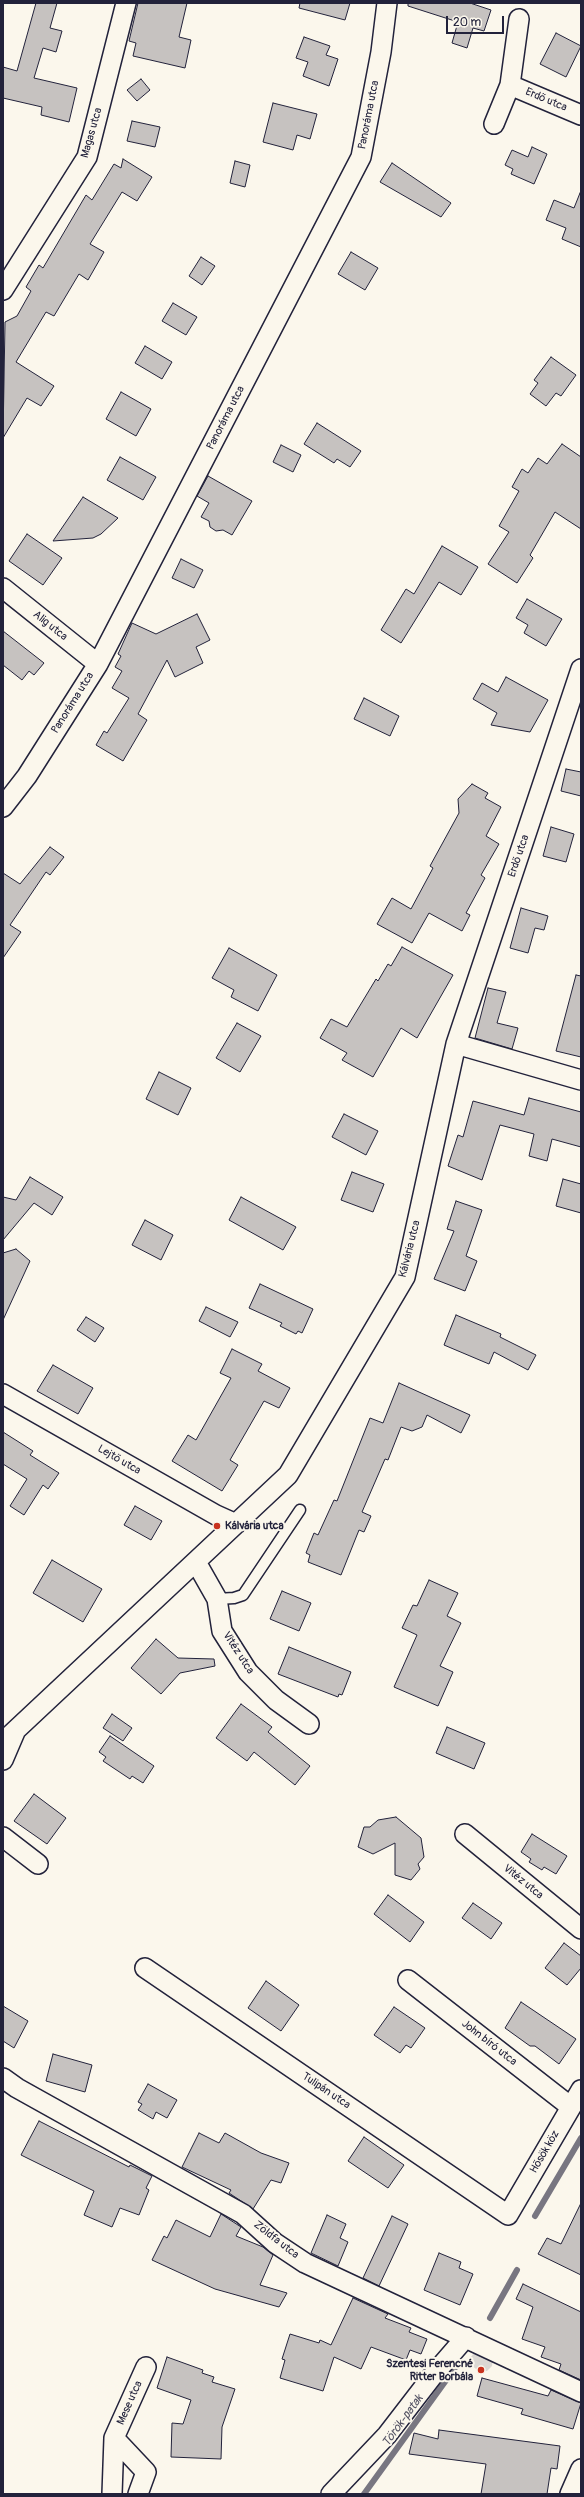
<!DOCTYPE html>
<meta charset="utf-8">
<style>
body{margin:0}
#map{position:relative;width:584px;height:2497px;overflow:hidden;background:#fbf7ec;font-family:Pangolin,sans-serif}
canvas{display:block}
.frame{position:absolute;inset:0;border:4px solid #22223b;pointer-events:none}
.scale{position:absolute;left:446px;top:16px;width:58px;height:18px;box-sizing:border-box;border:2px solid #22223b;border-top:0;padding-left:5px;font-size:12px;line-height:14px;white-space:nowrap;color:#22223b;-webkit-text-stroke:3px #fbf7ec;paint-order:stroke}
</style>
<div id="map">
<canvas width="584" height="2497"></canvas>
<div class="frame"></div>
<div class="scale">20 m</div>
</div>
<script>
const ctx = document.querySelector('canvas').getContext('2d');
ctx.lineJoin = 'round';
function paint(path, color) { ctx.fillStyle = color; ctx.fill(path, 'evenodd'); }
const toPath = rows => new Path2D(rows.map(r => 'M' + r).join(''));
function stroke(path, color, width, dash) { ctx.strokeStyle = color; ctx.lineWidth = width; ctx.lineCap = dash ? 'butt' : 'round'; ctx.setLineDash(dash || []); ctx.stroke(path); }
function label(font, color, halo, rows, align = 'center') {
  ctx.font = font + ' Pangolin,sans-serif'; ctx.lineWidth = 4; ctx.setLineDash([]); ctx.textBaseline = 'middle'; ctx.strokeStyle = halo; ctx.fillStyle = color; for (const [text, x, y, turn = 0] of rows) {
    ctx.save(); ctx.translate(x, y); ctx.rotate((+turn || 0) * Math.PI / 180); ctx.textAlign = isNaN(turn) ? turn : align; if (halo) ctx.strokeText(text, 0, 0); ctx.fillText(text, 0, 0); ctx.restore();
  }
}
const green = toPath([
 [475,2352,493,2358,492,2366,487,2371,480,2372,471,2365,470,2358]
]);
const stream = toPath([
 [535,2216,581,2138],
 [490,2318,517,2270],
 [364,2494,460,2361]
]);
const building = toPath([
 [36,3,57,3,50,28,62,31,56,52,43,48,34,78,77,88,69,122,41,115,42,107,3,98,3,67,17,71,36,3],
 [138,3,187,3,179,37,191,40,185,68,133,56,136,43,129,41,138,3],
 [300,3,350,3,345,20,299,8,300,3],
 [408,3,470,3,491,10,484,31,473,28,467,48,452,43,458,22,408,6,408,3],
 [556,33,581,46,566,77,540,64,556,33],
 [304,37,330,46,326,55,338,59,329,86,303,76,308,62,296,58,304,37],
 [141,79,150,90,137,101,127,90,141,79],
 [273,103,317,114,310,139,297,135,293,150,263,142,273,103],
 [132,121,160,127,155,147,127,141,132,121],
 [532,147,547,154,534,184,511,174,513,169,505,165,512,150,528,157,532,147],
 [123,159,152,177,137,201,122,192,90,244,104,252,88,280,79,274,54,316,46,312,16,362,54,386,41,406,27,398,3,438,5,322,17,316,31,291,26,287,39,265,43,268,86,195,92,200,114,164,121,168,123,159],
 [235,161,250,165,245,187,230,183,235,161],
 [392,163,451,203,441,217,380,182,392,163],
 [580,193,581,193,581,247,562,239,566,228,546,220,554,200,574,208,580,193],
 [351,252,378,268,365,290,338,274,351,252],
 [201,257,215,266,202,285,189,276,201,257],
 [173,303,197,317,186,335,162,321,173,303],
 [145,346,172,362,162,379,135,363,145,346],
 [551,357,576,375,561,396,556,393,546,406,530,394,538,383,534,380,551,357],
 [121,392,151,409,136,436,106,419,121,392],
 [317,423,361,451,350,467,337,459,334,463,304,444,317,423],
 [562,444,581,457,581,529,555,512,530,555,533,558,517,583,488,564,509,532,499,526,519,491,512,487,522,469,528,473,538,458,547,464,562,444],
 [281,445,301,455,293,472,273,462,281,445],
 [120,457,156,477,143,500,107,480,120,457],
 [208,476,252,501,232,535,223,530,216,531,210,527,209,521,201,517,209,503,197,496,208,476],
 [83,497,118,518,101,534,93,538,53,541,83,497],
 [27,534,62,558,43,585,9,561,27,534],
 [442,546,478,567,461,595,439,582,401,643,381,630,406,589,414,594,442,546],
 [181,559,203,570,194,588,172,578,181,559],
 [527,599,562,619,546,646,524,633,528,625,516,618,527,599],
 [197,614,210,640,196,647,203,663,175,677,167,660,138,714,147,720,123,761,96,745,104,731,107,733,129,698,112,688,122,671,115,667,121,656,118,654,132,623,156,634,197,614],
 [3,631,44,663,34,675,29,671,22,680,3,665,3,631],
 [506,677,548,700,530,732,491,725,497,713,473,699,482,683,498,692,506,677],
 [364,698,399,716,390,736,354,719,364,698],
 [566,769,581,772,581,796,561,791,566,769],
 [472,784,488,793,485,798,501,807,486,836,499,844,481,875,485,878,466,913,470,915,462,931,429,913,412,943,377,924,392,898,411,909,433,868,430,866,459,813,458,799,472,784],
 [551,827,574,834,566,862,543,856,551,827],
 [50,847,64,857,50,875,46,872,10,925,21,932,3,958,3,873,20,884,50,847],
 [521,908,548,916,544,930,535,928,528,953,510,948,521,908],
 [402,947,453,975,417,1038,401,1028,373,1077,342,1060,347,1053,320,1038,331,1019,347,1027,376,979,378,981,388,964,391,966,402,947],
 [229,948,277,975,258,1011,231,997,234,990,212,978,229,948],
 [576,975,581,976,581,1057,556,1051,576,975],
 [488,988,506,992,497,1023,518,1028,512,1049,475,1038,488,988],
 [237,1023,261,1036,240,1072,216,1058,237,1023],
 [159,1072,191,1088,178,1115,146,1099,159,1072],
 [529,1098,581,1112,581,1147,552,1139,547,1161,529,1156,534,1134,500,1125,482,1180,448,1166,458,1135,463,1137,473,1101,524,1115,529,1098],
 [344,1114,378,1131,366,1155,332,1137,344,1114],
 [352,1172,384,1184,373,1212,341,1200,352,1172],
 [30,1177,63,1197,52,1215,34,1203,3,1240,3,1197,16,1200,30,1177],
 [563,1179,581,1184,581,1213,556,1206,563,1179],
 [241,1197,296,1227,283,1250,229,1220,241,1197],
 [456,1201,482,1210,466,1256,477,1261,465,1291,434,1279,454,1231,447,1229,456,1201],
 [145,1220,173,1235,161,1260,132,1245,145,1220],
 [16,1249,30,1261,3,1320,3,1253,16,1249],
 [260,1284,313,1309,302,1333,298,1331,296,1334,280,1326,282,1323,249,1308,260,1284],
 [206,1307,238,1322,230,1337,199,1321,206,1307],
 [456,1315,501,1334,500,1337,536,1355,528,1370,494,1352,489,1364,444,1345,456,1315],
 [86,1317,104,1328,95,1342,77,1330,86,1317],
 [232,1349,262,1364,258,1371,290,1388,279,1408,264,1401,230,1460,238,1465,222,1491,172,1461,188,1435,196,1440,231,1378,220,1373,232,1349],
 [53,1365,93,1388,78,1414,37,1391,53,1365],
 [399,1383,470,1415,461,1433,427,1415,422,1427,412,1431,401,1427,388,1460,385,1459,362,1512,371,1516,364,1532,359,1530,341,1575,308,1562,310,1555,306,1553,314,1533,318,1535,334,1500,337,1501,370,1418,383,1423,399,1383],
 [3,1432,33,1451,30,1455,59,1473,48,1489,43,1485,24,1515,10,1506,27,1479,3,1464,3,1432],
 [135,1506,162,1521,151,1540,124,1525,135,1506],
 [52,1560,102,1589,83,1622,33,1593,52,1560],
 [429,1580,458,1593,447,1616,461,1623,440,1666,453,1672,438,1706,394,1687,417,1635,402,1628,413,1605,417,1606,429,1580],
 [282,1591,311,1603,299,1631,270,1619,282,1591],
 [156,1639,178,1658,214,1659,215,1666,180,1673,161,1694,131,1668,156,1639],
 [289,1647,351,1672,342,1695,339,1694,338,1697,278,1674,289,1647],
 [241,1704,272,1727,268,1732,310,1766,295,1785,254,1752,247,1761,216,1738,241,1704],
 [112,1714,132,1728,123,1741,103,1728,112,1714],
 [447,1727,485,1743,474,1769,436,1753,447,1727],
 [110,1736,154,1766,143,1783,132,1776,130,1779,103,1761,106,1757,99,1752,110,1736],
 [34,1794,66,1818,47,1844,14,1821,34,1794],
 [396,1817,421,1838,424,1857,418,1864,420,1869,411,1880,395,1875,395,1843,373,1854,358,1847,364,1827,370,1827,378,1820,396,1817],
 [532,1834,567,1856,556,1874,544,1867,542,1870,529,1862,531,1859,521,1852,532,1834],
 [388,1895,424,1922,410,1942,374,1914,388,1895],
 [473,1903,502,1923,491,1939,462,1918,473,1903],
 [564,1943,581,1956,581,1968,567,1985,545,1968,564,1943],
 [266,1981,299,2005,281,2031,248,2008,266,1981],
 [521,2002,576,2039,559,2064,535,2046,530,2046,505,2028,521,2002],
 [3,2006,28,2021,14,2048,3,2041,3,2006],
 [394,2007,425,2028,411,2048,406,2045,400,2053,374,2035,394,2007],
 [53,2054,92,2065,85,2092,46,2081,53,2054],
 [148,2084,177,2100,167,2118,156,2112,153,2119,138,2110,142,2104,138,2102,148,2084],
 [39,2121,129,2167,130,2165,152,2176,146,2188,149,2190,139,2215,120,2208,112,2227,84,2215,94,2191,21,2155,39,2121],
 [199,2133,219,2143,225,2133,261,2153,289,2163,281,2183,271,2180,253,2209,229,2193,231,2190,182,2167,199,2133],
 [364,2137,404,2165,388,2188,348,2161,364,2137],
 [581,2203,581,2275,538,2254,547,2238,561,2244,581,2203],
 [221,2214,241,2227,236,2236,263,2247,273,2255,260,2285,287,2293,279,2307,215,2289,152,2260,164,2236,167,2238,176,2220,210,2237,221,2214],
 [327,2215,346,2224,340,2238,348,2242,338,2266,311,2253,327,2215],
 [392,2216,408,2224,379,2286,363,2278,392,2216],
 [439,2253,461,2262,459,2268,473,2274,460,2305,424,2290,439,2253],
 [523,2284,581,2312,581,2380,559,2370,561,2364,541,2357,545,2347,522,2339,533,2307,516,2299,523,2284],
 [353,2298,388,2314,385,2318,411,2328,409,2332,427,2339,421,2354,410,2350,406,2360,371,2347,361,2369,334,2357,323,2391,280,2378,285,2360,282,2359,290,2334,319,2343,320,2340,331,2345,353,2298],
 [167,2357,203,2370,202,2373,214,2377,212,2382,235,2389,222,2427,221,2459,171,2457,172,2423,183,2424,191,2400,157,2388,167,2357],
 [482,2378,548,2396,551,2390,581,2403,573,2429,521,2414,523,2409,477,2396,482,2378],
 [439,2430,560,2446,557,2469,551,2468,547,2494,481,2494,486,2464,409,2454,414,2433,438,2439,439,2430]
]);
const lane = toPath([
 [217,1599,234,1598,243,1595,300,1510]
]);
const street = toPath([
 [510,85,581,115],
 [494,124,510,85,519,19],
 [3,290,87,157,126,3],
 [3,588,98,664],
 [3,807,27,776,98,664,361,157,381,52,387,3],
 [456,1044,581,1080],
 [3,1394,216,1515,236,1524],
 [196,1562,217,1599,222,1631,248,1672,276,1700,309,1724],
 [3,1742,288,1475,405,1277,456,1044,581,669],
 [3,1760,15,1732],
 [465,1834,581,1929],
 [3,1837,38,1864],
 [145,1968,508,2215,581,2090],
 [408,1980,571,2107],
 [3,2078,17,2088,243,2214,275,2243,305,2263,581,2392],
 [114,2438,146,2472,138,2494],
 [112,2494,114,2438,146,2367],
 [331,2494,387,2435,434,2374,466,2337],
 [570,2494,581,2469]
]);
const markers = [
 [217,1526,4,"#c8321e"],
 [481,2370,4,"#c8321e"]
];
const streetNames = [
 ["Erdő utca",546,100,23],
 ["Panoráma utca",369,115,-79],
 ["Magas utca",92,133,-74],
 ["Panoráma utca",226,418,-63],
 ["Alig utca",50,626,39],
 ["Panoráma utca",73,703,-58],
 ["Erdő utca",519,856,-71],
 ["Kálvária utca",410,1249,-76],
 ["Lejtő utca",119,1460,30],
 ["Vitéz utca",238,1653,57],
 ["Vitéz utca",523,1882,39],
 ["John bíró utca",489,2043,38],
 ["Tulipán utca",326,2091,34],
 ["Hősök köz",545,2152,-60],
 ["Zöldfa utca",276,2240,38],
 ["Mese utca",130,2403,-66]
];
const poiNames = [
 ["Kálvária utca",225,1526],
 ["Szentesi Ferencné",473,2364,"right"],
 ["Ritter Borbála",473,2377,"right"]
];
const waterNames = [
 ["Török-patak",403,2421,-54]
];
paint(green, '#dbd8d3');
stroke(stream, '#787681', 6);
paint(building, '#c6c2c0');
stroke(building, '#22223b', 1);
stroke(lane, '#22223b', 13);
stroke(street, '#22223b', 22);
stroke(lane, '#fbf7ec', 10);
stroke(street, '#fbf7ec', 19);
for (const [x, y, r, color] of markers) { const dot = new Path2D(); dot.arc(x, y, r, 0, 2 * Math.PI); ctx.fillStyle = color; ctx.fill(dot); stroke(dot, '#fbf7ec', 1.5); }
label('11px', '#22223b', '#fbf7ec', streetNames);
label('bold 11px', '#22223b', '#fbf7ec', poiNames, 'left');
label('italic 12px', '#545364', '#fbf7ec', waterNames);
</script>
